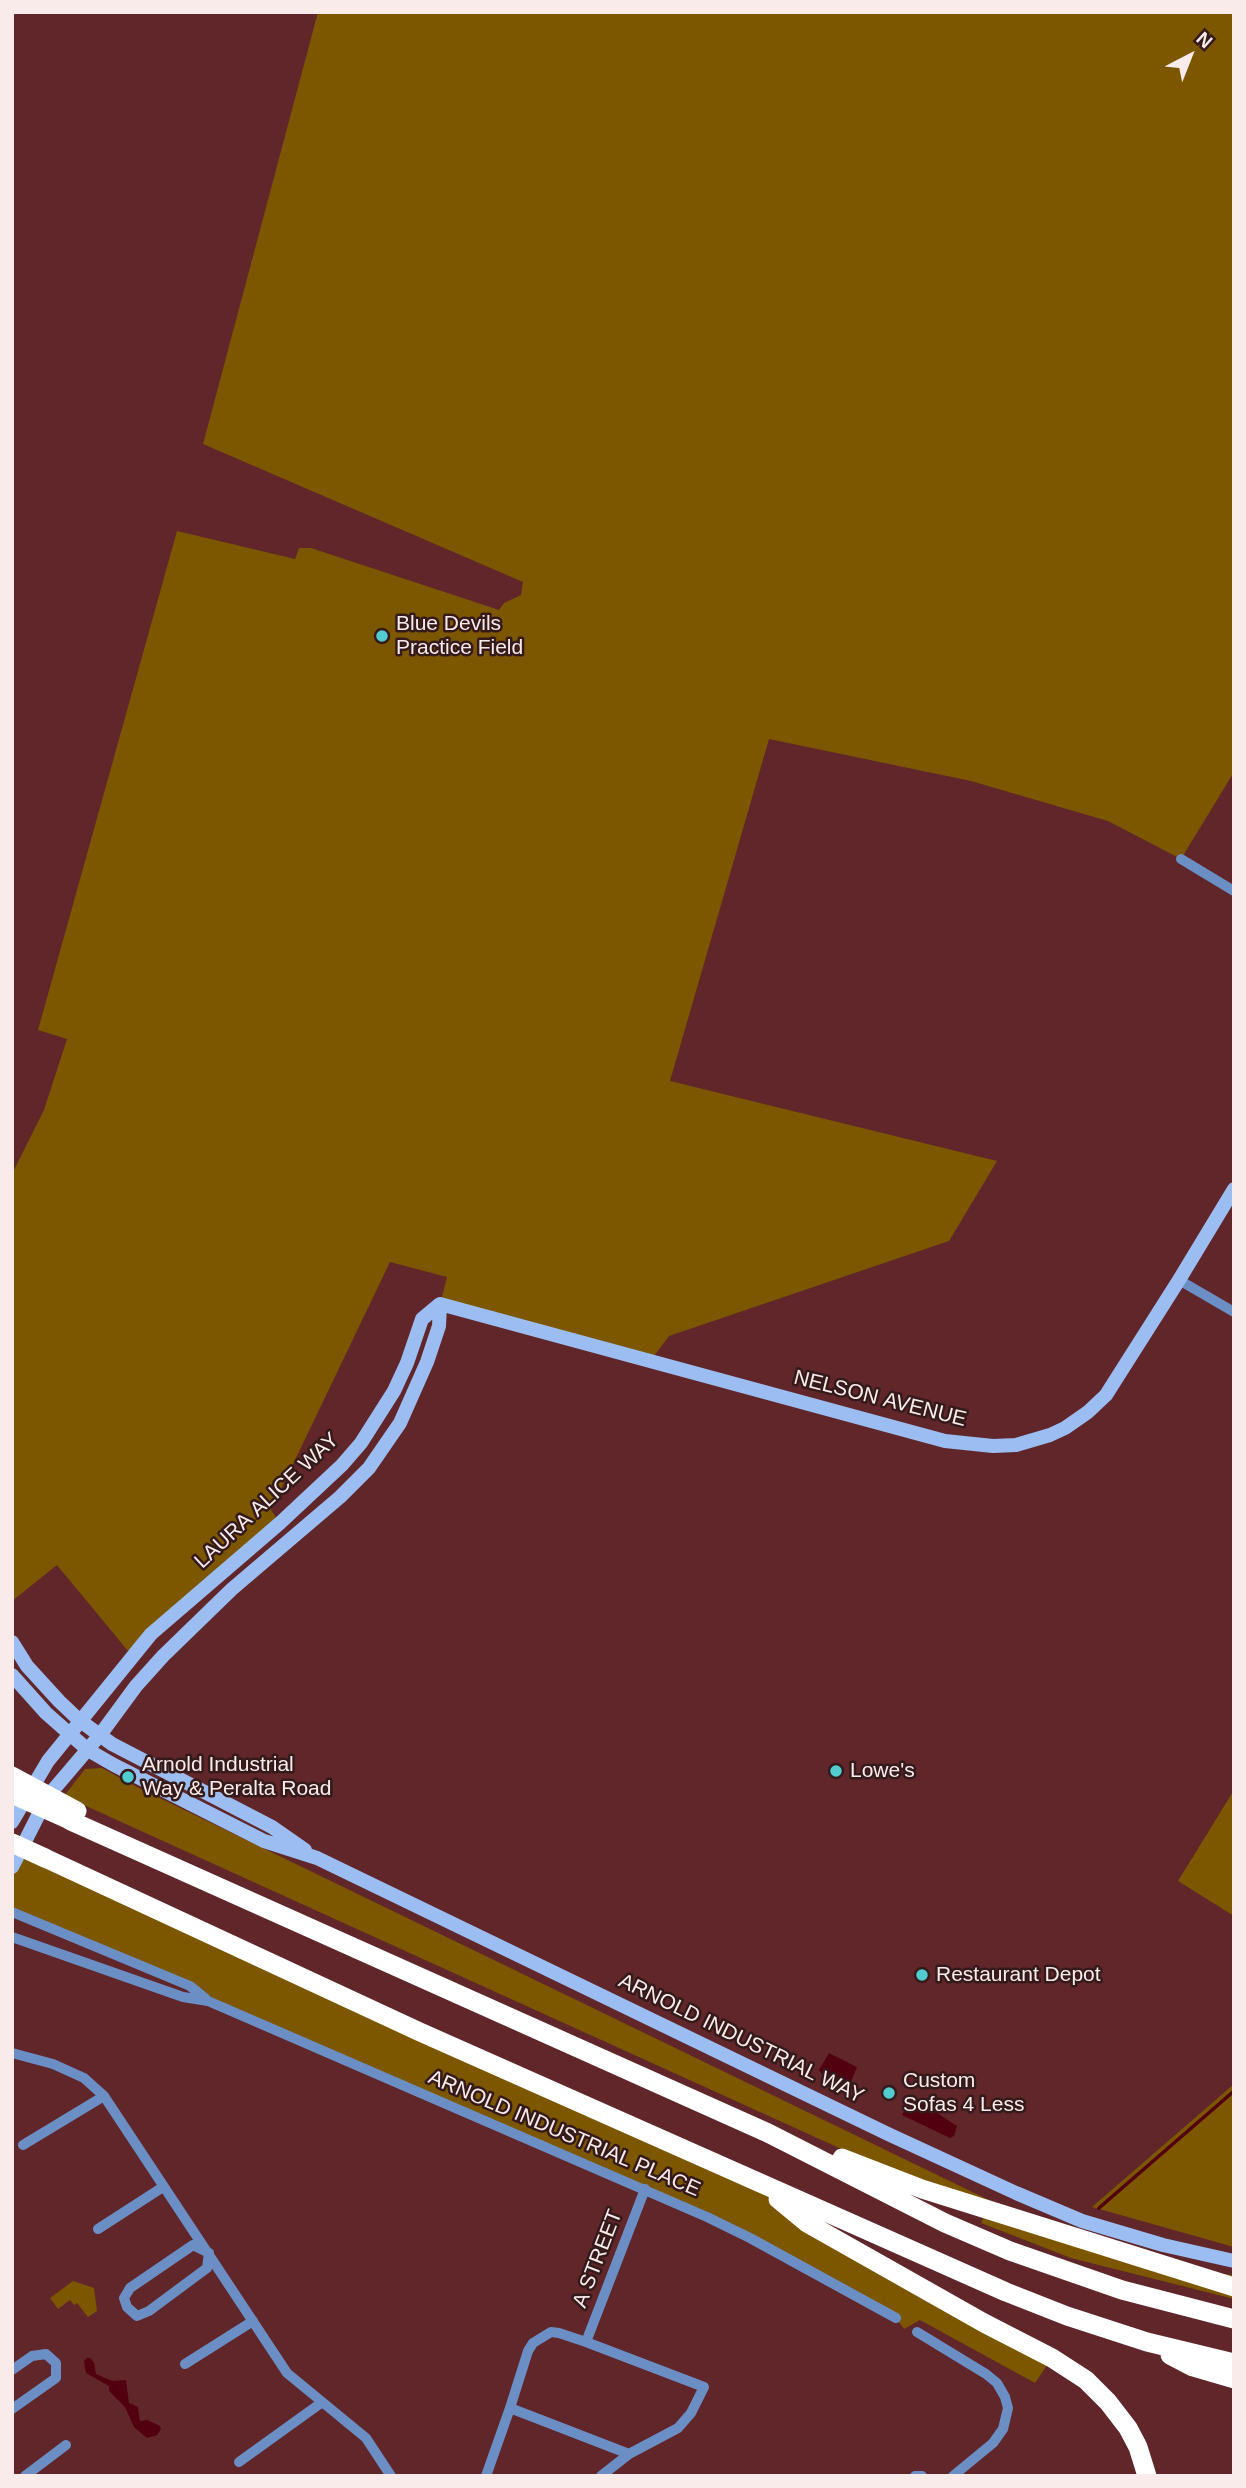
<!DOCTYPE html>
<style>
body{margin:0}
#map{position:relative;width:1246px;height:2488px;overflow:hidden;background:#60262a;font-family:Arial,sans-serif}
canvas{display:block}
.frame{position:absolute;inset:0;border:14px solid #faebeb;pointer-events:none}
.north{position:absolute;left:1155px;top:21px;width:70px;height:70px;-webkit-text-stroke:5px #341a1a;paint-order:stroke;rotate:42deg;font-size:19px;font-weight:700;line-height:28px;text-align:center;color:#faebeb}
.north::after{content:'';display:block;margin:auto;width:24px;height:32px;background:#faebeb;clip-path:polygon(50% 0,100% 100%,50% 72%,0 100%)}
</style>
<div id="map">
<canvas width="1246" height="2488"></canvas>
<div class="frame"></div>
<div class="north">N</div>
</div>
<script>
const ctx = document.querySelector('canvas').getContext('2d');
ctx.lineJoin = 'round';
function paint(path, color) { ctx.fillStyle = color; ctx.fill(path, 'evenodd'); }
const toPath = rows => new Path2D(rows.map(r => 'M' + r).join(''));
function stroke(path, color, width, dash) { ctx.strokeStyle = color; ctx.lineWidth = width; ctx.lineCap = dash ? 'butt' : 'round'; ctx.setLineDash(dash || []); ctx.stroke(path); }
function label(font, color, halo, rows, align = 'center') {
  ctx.font = font + ' Arial,sans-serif'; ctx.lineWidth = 5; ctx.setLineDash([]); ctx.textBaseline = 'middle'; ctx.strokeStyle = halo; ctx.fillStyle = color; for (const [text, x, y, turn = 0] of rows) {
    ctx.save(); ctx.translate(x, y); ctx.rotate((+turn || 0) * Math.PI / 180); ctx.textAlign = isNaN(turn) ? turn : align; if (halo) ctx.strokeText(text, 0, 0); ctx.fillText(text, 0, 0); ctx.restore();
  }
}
const green = toPath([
 [318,12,1234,12,1234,772,1181,859,1108,821,971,781,769,739,670,1081,997,1161,949,1241,669,1336,651,1360,440,1304,447,1277,390,1262,271,1510,280,1523,133,1657,57,1565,12,1601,12,1174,44,1110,67,1039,38,1030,177,531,295,559,299,548,311,548,499,610,504,603,521,595,523,582,203,444],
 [102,1768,137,1787,993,2202,915,2177,837,2147,64,1796,85,1769],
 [1234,1790,1234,1916,1178,1881],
 [20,1852,759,2183,1052,2358,1035,2383,920,2320,904,2329,896,2318,750,2238,272,2030,190,1986,12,1912,12,1867],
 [1234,2084,1234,2247,1092,2207],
 [985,2214,1220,2274,1234,2275,1234,2299,1071,2258,981,2223],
 [73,2281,94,2288,97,2311,88,2317,77,2303,74,2305,70,2300,58,2309,50,2298]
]);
const water = toPath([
 [829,2053,857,2067,850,2084,846,2086,822,2074,819,2070],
 [912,2097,957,2126,954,2136,950,2138,902,2115],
 [87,2358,90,2358,94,2363,96,2374,112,2381,126,2380,129,2403,138,2407,140,2421,147,2420,160,2426,161,2429,157,2435,147,2438,134,2427,125,2407,109,2391,109,2386,86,2373,84,2361]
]);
const stream = toPath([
 [1099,2208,1234,2091]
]);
const street = toPath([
 [1181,859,1234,891],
 [1179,1280,1234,1312],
 [12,1912,190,1986,206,1999],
 [12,1937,183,1997,208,2001,707,2217,750,2238,896,2318],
 [12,2053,53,2064,84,2078,104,2096,287,2373,366,2438,391,2476],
 [23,2145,104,2096],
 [98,2229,163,2187],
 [193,2245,209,2253,207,2268,149,2311,137,2316,127,2307,124,2298,130,2288,193,2245],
 [917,2332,986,2374,997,2383,1005,2397,1008,2408,1003,2429,993,2443,953,2476],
 [586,2342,645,2189],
 [185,2364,253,2321],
 [12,2370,32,2356,46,2354,56,2363,56,2378,12,2409],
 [510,2408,629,2454],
 [239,2462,321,2403],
 [25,2476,66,2445],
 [486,2476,510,2408,528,2351,533,2343,551,2332,559,2333,586,2342,704,2387,691,2413,678,2428,629,2454,601,2476],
 [915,2476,922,2476]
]);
const secondary = toPath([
 [440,1304,945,1441,993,1446,1016,1445,1050,1435,1065,1428,1088,1412,1106,1395,1179,1280,1234,1189],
 [12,1642,27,1666,59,1701,79,1720,112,1744,272,1827,305,1850],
 [12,1675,46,1713,88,1750,114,1765,264,1841,317,1858,888,2134,1016,2193,1082,2221,1163,2245,1234,2261],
 [12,1822,48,1761,151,1634,280,1523,342,1465,361,1443,394,1391,407,1363,422,1319,440,1304],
 [12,1867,48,1796,100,1735,136,1686,163,1656,232,1589,340,1497,369,1468,400,1423,427,1362,439,1326,440,1304]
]);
const highway = toPath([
 [71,1821,768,2133,945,2223,1010,2251,1122,2290,1234,2319],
 [45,1858,420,2032,1006,2292,1067,2316,1147,2342,1234,2363],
 [842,2158,922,2189,1234,2287],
 [778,2199,807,2223,984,2323,1052,2358,1086,2380,1108,2402,1128,2428,1138,2447,1147,2476],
 [1170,2355,1193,2367,1234,2379]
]);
const highwayBridge = toPath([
 [12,1776,77,1811],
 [12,1794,70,1820],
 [12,1843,45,1858]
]);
const markers = [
 [382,636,7,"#51ccd1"],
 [836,1771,7,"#51ccd1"],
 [128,1777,7,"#51ccd1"],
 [922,1975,7,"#51ccd1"],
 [889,2093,7,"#51ccd1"]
];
const poiNames = [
 ["Blue Devils",396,624],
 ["Practice Field",396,648],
 ["Arnold Industrial",142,1765],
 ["Way & Peralta Road",142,1789],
 ["Lowe's",850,1771],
 ["Restaurant Depot",936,1975],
 ["Custom",903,2081],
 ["Sofas 4 Less",903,2105]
];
const streetNames = [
 ["NELSON AVENUE",880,1399,14],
 ["LAURA ALICE WAY",267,1501,-43],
 ["ARNOLD INDUSTRIAL WAY",741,2039,26],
 ["ARNOLD INDUSTRIAL PLACE",564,2134,23],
 ["A STREET",598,2259,-69]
];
paint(green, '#7d5600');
paint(water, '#52000f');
stroke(stream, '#52000f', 3.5);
stroke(street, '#6b8fc5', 10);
stroke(secondary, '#9bbdf1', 14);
stroke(highway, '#fff', 19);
stroke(highwayBridge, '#fff', 19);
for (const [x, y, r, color] of markers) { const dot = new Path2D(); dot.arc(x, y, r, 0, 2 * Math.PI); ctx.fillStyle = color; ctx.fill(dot); stroke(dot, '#341a1a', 2.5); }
label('21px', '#faebeb', '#341a1a', poiNames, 'left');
label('21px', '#faebeb', '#341a1a', streetNames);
</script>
